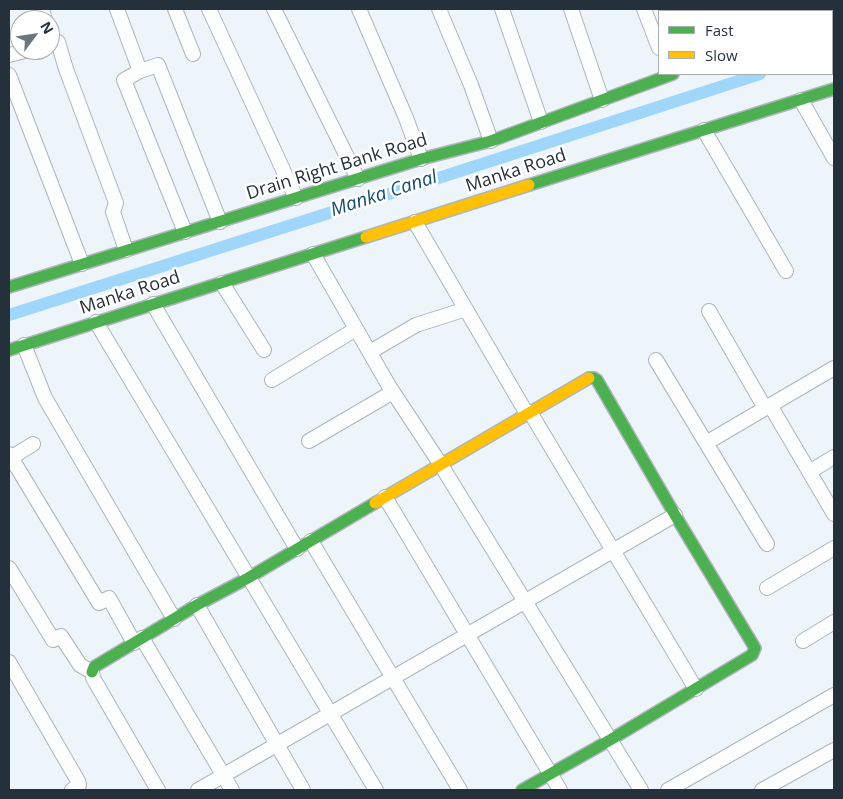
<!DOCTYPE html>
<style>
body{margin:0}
#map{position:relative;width:843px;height:799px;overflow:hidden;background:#eef5fa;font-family:"Open Sans",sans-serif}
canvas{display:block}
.frame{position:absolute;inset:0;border:10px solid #25313a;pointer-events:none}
.legend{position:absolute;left:658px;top:10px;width:175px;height:65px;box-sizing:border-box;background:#fff;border:1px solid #a8adb0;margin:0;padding:6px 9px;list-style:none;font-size:15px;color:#25313a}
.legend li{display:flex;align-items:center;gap:10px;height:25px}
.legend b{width:25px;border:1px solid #a8adb0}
.north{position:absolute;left:10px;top:10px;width:50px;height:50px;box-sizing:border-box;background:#fff;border:1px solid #a8adb0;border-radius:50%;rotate:59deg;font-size:14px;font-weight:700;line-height:20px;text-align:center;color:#25313a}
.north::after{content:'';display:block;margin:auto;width:18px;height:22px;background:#6b767d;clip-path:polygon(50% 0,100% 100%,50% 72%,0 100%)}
</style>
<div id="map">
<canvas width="843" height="799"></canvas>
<div class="frame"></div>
<ul class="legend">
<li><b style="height:6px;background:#4caf50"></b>Fast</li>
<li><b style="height:6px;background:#ffc107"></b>Slow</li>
</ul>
<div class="north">N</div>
</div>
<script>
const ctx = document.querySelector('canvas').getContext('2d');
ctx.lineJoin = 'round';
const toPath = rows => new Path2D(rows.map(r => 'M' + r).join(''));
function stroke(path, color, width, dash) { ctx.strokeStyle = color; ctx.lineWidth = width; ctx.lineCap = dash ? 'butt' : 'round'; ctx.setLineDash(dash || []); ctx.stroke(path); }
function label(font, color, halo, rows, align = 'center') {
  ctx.font = font + ' "Open Sans",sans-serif'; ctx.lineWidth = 5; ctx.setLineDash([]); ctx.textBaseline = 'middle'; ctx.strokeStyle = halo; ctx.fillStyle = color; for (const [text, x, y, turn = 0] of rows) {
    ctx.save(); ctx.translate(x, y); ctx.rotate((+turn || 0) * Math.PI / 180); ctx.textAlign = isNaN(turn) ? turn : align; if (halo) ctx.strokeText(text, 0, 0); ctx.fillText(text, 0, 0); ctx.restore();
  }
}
const canal = toPath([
 [832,50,834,49],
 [9,315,420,184,760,74]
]);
const street = toPath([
 [42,9,45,20],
 [117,9,140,71],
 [175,9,193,54],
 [209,9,296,198],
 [274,9,358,179],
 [359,9,406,118,421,159],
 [439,9,471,85,491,141],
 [502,9,541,122],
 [571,9,602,100],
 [644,9,659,48],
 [695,9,696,11],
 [769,9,770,11],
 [830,9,831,11],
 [50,44,58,42,66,69,116,203,113,212,126,250],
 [9,55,29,50],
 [9,75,82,264],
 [801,100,834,158],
 [704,130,786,271],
 [415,222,527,414],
 [185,232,124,80,140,71,158,65,220,222],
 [313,254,389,386,441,465,641,790],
 [222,283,264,350],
 [153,304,297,549],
 [709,311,765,408],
 [96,322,376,790],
 [24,345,45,398,174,619],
 [370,352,416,325,466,309],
 [656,360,767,544],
 [272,380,356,329],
 [770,405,834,514],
 [530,412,696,689],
 [309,441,393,392],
 [706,443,834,368],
 [9,454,99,603,109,598,134,643],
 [9,459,33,444],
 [809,472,834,457],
 [385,497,560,790],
 [311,541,460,790],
 [9,568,53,640,61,636,80,665,92,672,93,678,158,790],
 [767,588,834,548],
 [197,605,303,790],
 [142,638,232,790],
 [803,641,834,622],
 [9,662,78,781,79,785,72,790],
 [198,790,675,515],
 [668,790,834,695],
 [762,790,834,750]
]);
const fast = toPath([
 [832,23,834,22],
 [529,185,834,89],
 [9,287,421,159,491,141,673,74],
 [9,350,366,237],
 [92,672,94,667,197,605,248,578,375,503],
 [522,790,610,740,752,655,755,648,675,515,597,380,594,378,589,378]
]);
const slow = toPath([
 [366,237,529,185],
 [375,503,589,378]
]);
const streetNames = [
 ["Drain Right Bank Road",337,167,-17],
 ["Manka Road",516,171,-18],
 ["Manka Road",130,293,-18]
];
const waterNames = [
 ["Manka Canal",384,194,-18]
];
stroke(canal, '#a0d6f9', 12);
stroke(street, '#adb5bb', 16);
stroke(fast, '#adb5bb', 14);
stroke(slow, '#adb5bb', 14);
stroke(street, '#fcfefe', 14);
stroke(fast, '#4caf50', 11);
stroke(slow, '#ffc107', 11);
label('18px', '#25313a', '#fff', streetNames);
label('italic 19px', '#154f6e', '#fff', waterNames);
</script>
